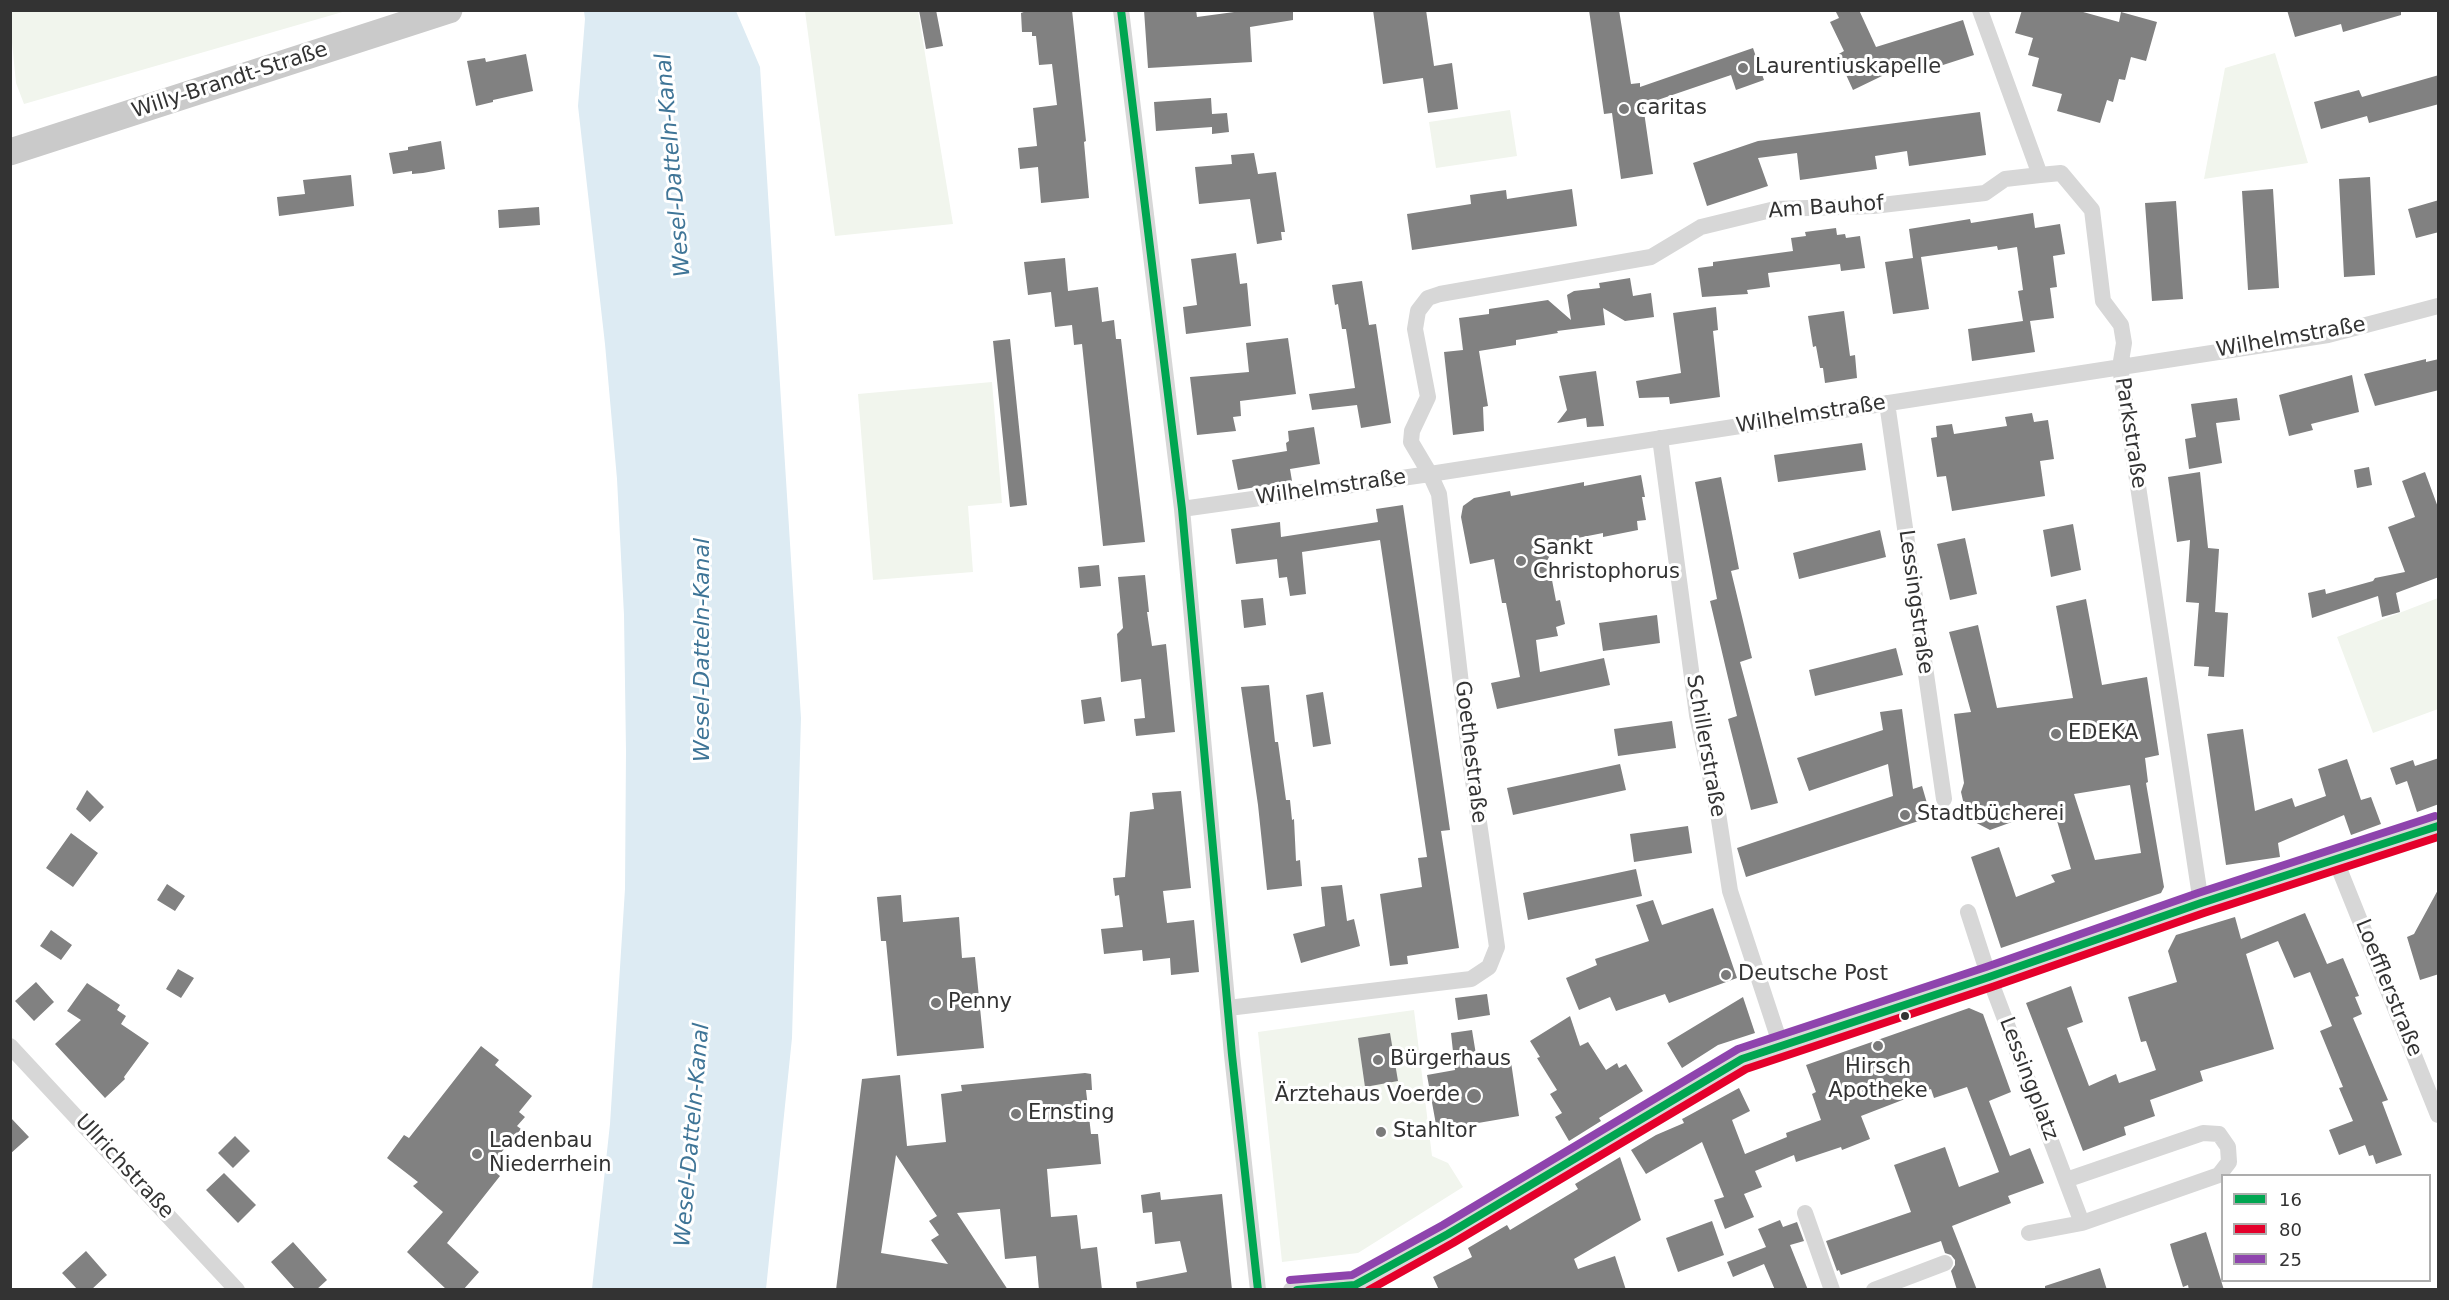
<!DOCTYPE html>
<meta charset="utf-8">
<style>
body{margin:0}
#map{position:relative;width:2449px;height:1300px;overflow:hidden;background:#fff;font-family:"DejaVu Sans",sans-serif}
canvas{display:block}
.frame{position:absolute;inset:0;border:12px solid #333;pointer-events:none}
.legend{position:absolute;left:2221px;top:1174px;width:210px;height:108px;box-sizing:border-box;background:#fff;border:2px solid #adadad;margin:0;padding:8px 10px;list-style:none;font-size:18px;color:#333}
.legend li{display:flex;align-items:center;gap:12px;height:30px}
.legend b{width:30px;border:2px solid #adadad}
</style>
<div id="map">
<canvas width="2449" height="1300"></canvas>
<div class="frame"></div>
<ul class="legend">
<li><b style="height:8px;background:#00a651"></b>16</li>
<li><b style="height:8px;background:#e4002b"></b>80</li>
<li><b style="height:8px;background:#8e44ad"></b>25</li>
</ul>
</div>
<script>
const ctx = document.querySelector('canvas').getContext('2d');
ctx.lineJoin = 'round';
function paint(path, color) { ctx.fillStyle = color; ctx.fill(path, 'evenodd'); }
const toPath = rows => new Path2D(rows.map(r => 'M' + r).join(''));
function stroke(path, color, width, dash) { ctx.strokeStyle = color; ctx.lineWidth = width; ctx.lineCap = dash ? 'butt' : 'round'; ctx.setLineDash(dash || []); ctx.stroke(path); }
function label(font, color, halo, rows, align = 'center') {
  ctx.font = font + ' "DejaVu Sans",sans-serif'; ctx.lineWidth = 6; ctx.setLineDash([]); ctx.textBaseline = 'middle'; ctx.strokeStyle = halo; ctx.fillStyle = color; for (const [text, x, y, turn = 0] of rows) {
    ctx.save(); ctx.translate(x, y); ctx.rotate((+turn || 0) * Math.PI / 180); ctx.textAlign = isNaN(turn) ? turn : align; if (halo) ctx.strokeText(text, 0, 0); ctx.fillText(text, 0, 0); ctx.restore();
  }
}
const green = toPath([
 [10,11,11,10,346,11,24,104,16,83,11,32],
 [805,11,918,11,953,224,835,236],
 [2275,53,2308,163,2204,179,2225,68],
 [1510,110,1517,156,1436,168,1429,122],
 [992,382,1002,503,968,506,973,572,873,580,858,394],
 [2438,598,2438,709,2373,733,2337,637],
 [1414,1010,1432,1156,1448,1163,1463,1187,1358,1253,1282,1262,1258,1032]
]);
const water = toPath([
 [584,11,736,11,760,67,801,718,792,1038,766,1289,592,1289,610,1124,625,889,626,751,624,615,617,479,605,344,578,106,585,19]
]);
const building = toPath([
 [919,10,936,10,943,46,926,49],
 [1029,10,1072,10,1086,141,1084,142,1089,198,1041,203,1038,167,1020,169,1018,148,1037,146,1033,108,1057,105,1052,64,1039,65,1036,36,1032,36,1032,32,1022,32,1021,13],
 [1144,10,1196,10,1197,17,1249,10,1293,10,1293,20,1250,27,1252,62,1148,68],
 [1373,10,1426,10,1434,66,1452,63,1458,109,1428,113,1423,78,1383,84],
 [1589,10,1619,10,1631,84,1640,83,1640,87,1753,48,1764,80,1736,90,1731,75,1643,105,1653,174,1621,179,1612,113,1604,114],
 [1835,10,1859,10,1876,47,1963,20,1974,55,1915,74,1911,62,1853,90,1837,55,1844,51,1830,22,1839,18],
 [2022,10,2076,10,2119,22,2121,12,2157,22,2146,61,2131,57,2125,80,2119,79,2113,102,2107,100,2100,123,2057,111,2062,94,2032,86,2039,58,2028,55,2033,38,2015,33],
 [2287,10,2401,10,2401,15,2343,32,2341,24,2295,37],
 [526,54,533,91,493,100,493,102,476,106,467,61,485,58,486,62],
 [2439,75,2439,104,2369,123,2367,116,2321,129,2314,102,2359,90,2362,97],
 [1211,98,1212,114,1227,113,1229,132,1212,134,1212,127,1156,131,1154,102],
 [1980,112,1986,155,1909,166,1907,151,1875,156,1877,169,1800,180,1797,153,1758,158,1768,186,1707,206,1693,163,1758,141],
 [441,141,445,169,423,173,412,174,412,171,393,174,389,153,408,150,408,147],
 [1254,153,1258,174,1276,172,1285,232,1281,232,1282,240,1257,244,1250,199,1199,204,1195,167,1232,164,1231,155],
 [351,175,354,206,279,216,277,197,305,194,303,180],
 [2370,177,2375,275,2344,277,2339,179],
 [1572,189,1577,226,1412,250,1407,214,1471,204,1470,195,1506,190,1507,199],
 [2273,189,2279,288,2248,290,2242,191],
 [2439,200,2439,232,2416,238,2408,209],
 [2176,201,2183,299,2152,301,2145,203],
 [539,207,540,225,499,228,498,210],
 [2033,213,2035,228,2060,224,2065,254,2053,256,2057,287,2050,288,2054,318,2030,321,2035,352,1972,361,1968,329,2023,321,2018,291,2023,290,2017,247,1998,250,1997,246,1921,257,1929,309,1893,314,1885,262,1913,258,1909,229,1970,219,1971,223],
 [1836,228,1837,235,1845,234,1846,238,1860,236,1865,268,1841,271,1840,264,1768,273,1770,287,1747,290,1748,294,1702,297,1698,268,1713,266,1713,262,1793,251,1791,238,1806,236,1805,232],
 [1236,253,1240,284,1247,283,1251,326,1186,334,1183,307,1197,305,1191,259],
 [1065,258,1068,291,1098,287,1102,322,1114,320,1116,339,1121,339,1145,542,1103,546,1082,344,1074,345,1072,325,1055,327,1051,292,1028,295,1024,262],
 [1630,278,1633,296,1651,293,1654,317,1625,321,1603,308,1605,325,1557,331,1558,333,1516,340,1516,345,1479,351,1488,406,1483,407,1484,431,1453,435,1444,352,1463,350,1459,318,1489,314,1489,309,1548,300,1571,320,1567,295,1574,291,1600,288,1599,283],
 [1362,281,1369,325,1376,324,1391,423,1361,428,1357,405,1312,410,1309,394,1355,388,1346,329,1342,329,1338,304,1335,305,1332,285],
 [1716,307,1718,330,1713,331,1720,397,1670,404,1669,397,1639,398,1636,381,1681,373,1673,313],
 [1844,311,1850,356,1855,355,1857,378,1825,383,1823,368,1820,368,1816,346,1813,347,1808,316],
 [1288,338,1296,394,1240,401,1241,416,1233,417,1236,431,1197,435,1190,377,1249,372,1246,343],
 [1010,339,1027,505,1010,507,993,341],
 [2426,359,2426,362,2439,359,2439,390,2375,406,2364,374],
 [1596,371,1604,426,1587,427,1586,418,1557,423,1567,410,1559,376],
 [2352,375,2359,412,2311,424,2313,430,2289,436,2279,395],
 [2237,398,2240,420,2216,423,2222,463,2189,469,2185,439,2196,437,2191,404],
 [2032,413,2034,422,2048,420,2054,459,2040,461,2045,496,1952,511,1946,476,1937,477,1931,438,1937,437,1936,426,1952,424,1954,434,2007,426,2005,417],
 [1314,427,1320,464,1290,469,1292,481,1238,490,1232,460,1287,451,1286,443,1289,441,1288,431],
 [1862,443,1866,470,1778,482,1774,455],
 [2369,467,2372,485,2357,488,2354,470],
 [2200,472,2208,548,2219,549,2215,612,2228,613,2224,677,2208,676,2209,667,2194,666,2199,603,2186,602,2190,540,2177,542,2168,477],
 [2425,472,2439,510,2439,577,2396,593,2400,612,2382,617,2378,596,2312,618,2308,593,2325,589,2326,594,2373,581,2375,578,2405,572,2388,527,2415,517,2402,481],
 [1641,475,1645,497,1642,497,1646,520,1637,521,1638,530,1603,537,1603,533,1557,542,1548,559,1556,601,1560,600,1565,624,1556,627,1558,636,1536,640,1540,672,1604,658,1610,685,1497,709,1491,683,1520,677,1506,603,1502,603,1494,559,1470,564,1461,517,1463,506,1474,498,1510,491,1511,496,1584,482,1584,486],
 [1721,477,1739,569,1731,571,1752,658,1740,662,1778,803,1751,810,1728,719,1737,716,1710,601,1717,599,1695,482],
 [1403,505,1450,830,1441,831,1459,948,1407,956,1408,964,1390,966,1380,894,1422,887,1418,858,1427,857,1380,540,1302,552,1306,594,1290,596,1287,577,1279,578,1277,559,1236,564,1231,529,1280,522,1281,537,1378,522,1376,509],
 [2073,524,2081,570,2051,577,2043,530],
 [1880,530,1886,557,1799,579,1793,553],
 [1965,538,1977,594,1950,600,1937,544],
 [1099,565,1101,586,1080,588,1078,567],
 [1145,575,1149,612,1147,612,1152,646,1166,644,1175,732,1136,736,1134,719,1145,718,1141,679,1121,682,1117,634,1123,628,1118,577],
 [1263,598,1266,625,1244,628,1241,600],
 [2086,599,2102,685,2147,677,2159,755,2145,758,2148,782,2146,783,2164,887,2161,893,2001,948,1971,857,1999,847,2016,897,2055,882,2051,875,2071,869,2053,807,1990,830,1967,818,1961,792,1964,783,1954,714,1971,712,1949,632,1978,625,1997,708,2073,698,2056,606],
 [2130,785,2141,853,2095,860,2074,794],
 [1657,615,1660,643,1603,651,1599,623],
 [1896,648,1903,675,1815,696,1809,670],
 [1269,685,1275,742,1278,742,1286,800,1290,800,1292,820,1294,819,1296,861,1300,860,1302,886,1267,890,1258,805,1241,687],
 [1323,692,1331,744,1313,747,1306,695],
 [1101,697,1105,721,1084,724,1081,700],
 [1902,709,1913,789,1922,786,1931,817,1746,877,1737,848,1893,796,1888,764,1809,791,1797,758,1883,730,1880,712],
 [1672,721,1676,748,1618,756,1614,729],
 [2243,729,2255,811,2292,798,2295,807,2326,796,2318,769,2347,759,2361,800,2371,797,2381,824,2351,835,2344,815,2278,843,2280,857,2226,865,2207,734],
 [2439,758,2439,804,2417,812,2407,781,2396,785,2390,768,2413,760,2415,766],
 [1620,764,1626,790,1513,815,1507,788],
 [87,790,104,807,90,822,76,809],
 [1181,791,1191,888,1163,891,1167,923,1194,920,1199,972,1171,975,1170,958,1143,961,1142,950,1104,954,1101,929,1123,927,1119,895,1115,896,1113,878,1125,877,1130,812,1154,809,1152,793],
 [1688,826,1692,853,1634,862,1630,834],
 [71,833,98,853,73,887,46,868],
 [1636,869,1642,896,1528,920,1523,893],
 [167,884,185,896,175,911,157,900],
 [1342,885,1347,921,1354,919,1360,946,1301,963,1293,934,1325,926,1321,887],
 [2439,888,2439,974,2420,980,2407,937,2414,934],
 [901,895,903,922,959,917,962,958,975,957,984,1048,897,1056,886,941,881,941,877,897],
 [1653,900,1662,925,1713,908,1737,978,1669,1003,1665,994,1616,1011,1610,997,1579,1010,1566,978,1597,965,1595,959,1649,941,1636,905],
 [2305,913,2327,964,2343,958,2359,996,2355,997,2362,1014,2353,1018,2388,1100,2382,1102,2402,1155,2376,1164,2373,1155,2369,1156,2365,1145,2339,1155,2329,1130,2353,1121,2339,1088,2343,1087,2320,1031,2332,1026,2310,972,2294,978,2278,941,2246,954,2274,1049,2200,1071,2203,1081,2150,1100,2155,1116,2124,1127,2126,1135,2083,1151,2026,1003,2071,986,2083,1022,2067,1028,2089,1086,2116,1074,2119,1083,2156,1070,2146,1041,2141,1042,2128,997,2177,982,2168,951,2176,935,2235,917,2241,939],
 [51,930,72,945,61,960,40,946],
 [178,969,194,978,181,998,166,989],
 [36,982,54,1002,34,1021,15,1001],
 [87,983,120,1005,117,1010,126,1016,121,1024,149,1043,124,1077,125,1079,105,1098,55,1044,81,1020,67,1011],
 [1487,994,1490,1015,1458,1020,1455,998],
 [1743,997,1755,1033,1718,1045,1682,1068,1667,1043],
 [1969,1008,1983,1014,2011,1092,1989,1101,2010,1156,2030,1148,2044,1183,2008,1196,2011,1203,1952,1226,1977,1290,1957,1290,1951,1271,1955,1265,1955,1260,1951,1255,1945,1253,1941,1241,1841,1275,1839,1270,1837,1271,1826,1241,1911,1212,1894,1165,1945,1147,1959,1187,1999,1172,1967,1087,1934,1098,1931,1089,1861,1116,1870,1139,1842,1150,1841,1147,1796,1162,1794,1155,1755,1171,1762,1187,1744,1194,1754,1217,1725,1229,1714,1200,1724,1197,1702,1142,1646,1174,1631,1150,1656,1135,1684,1123,1682,1119,1684,1118,1739,1088,1750,1111,1732,1120,1745,1154,1787,1137,1786,1133,1821,1120,1812,1094,1816,1092,1806,1065],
 [1570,1016,1580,1046,1588,1042,1606,1070,1617,1063,1619,1068,1626,1064,1643,1091,1599,1118,1601,1121,1569,1141,1555,1117,1562,1113,1550,1094,1557,1090,1537,1058,1540,1057,1530,1041],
 [1472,1030,1478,1067,1511,1062,1519,1116,1437,1130,1427,1075,1455,1070,1451,1033],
 [1390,1033,1398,1081,1365,1087,1358,1038],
 [481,1046,499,1060,495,1065,532,1096,519,1112,525,1117,517,1126,521,1129,489,1167,500,1176,447,1243,479,1272,463,1290,447,1290,407,1252,443,1212,413,1186,418,1182,387,1158,404,1135,409,1138],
 [1085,1073,1091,1074,1092,1090,1086,1090,1091,1134,1098,1134,1101,1164,1047,1169,1051,1217,1077,1215,1081,1249,1097,1247,1102,1290,1039,1290,1036,1256,1005,1259,1000,1209,957,1213,1008,1290,836,1290,862,1079,900,1075,907,1146,946,1142,941,1094,962,1091,961,1085],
 [896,1155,937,1216,929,1221,939,1235,931,1240,948,1264,881,1253],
 [10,1117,29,1137,10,1154],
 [235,1136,250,1151,233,1168,218,1153],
 [1620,1157,1641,1220,1574,1259,1578,1269,1615,1256,1626,1290,1439,1290,1433,1277,1472,1257,1468,1248,1507,1225,1510,1230,1578,1189,1575,1184],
 [224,1173,256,1205,238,1223,206,1190],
 [1160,1192,1161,1200,1222,1194,1232,1290,1137,1290,1136,1282,1187,1272,1180,1241,1155,1244,1152,1212,1143,1213,1141,1195],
 [1780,1220,1783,1227,1797,1222,1804,1241,1790,1245,1808,1290,1775,1290,1764,1264,1733,1277,1727,1262,1766,1247,1758,1229],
 [1712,1221,1724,1255,1678,1272,1666,1238],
 [2206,1232,2224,1290,2189,1290,2188,1285,2183,1287,2173,1255,2170,1244],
 [293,1242,327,1280,316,1290,296,1290,271,1262],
 [86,1251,107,1275,91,1290,78,1290,62,1273],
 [2100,1268,2107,1290,2045,1290,2045,1286]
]);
const minor = toPath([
 [1121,10,1182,509,1232,1055,1258,1290],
 [1980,10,2040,175,2061,173,2092,210,2103,301,2121,325,2124,343,2120,367,2201,903],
 [1887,403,1944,799],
 [1660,438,1697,715,1718,813,1730,891,1781,1046],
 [1182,509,1430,474,2328,335,2438,306],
 [2336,861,2438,1115],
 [1968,912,1989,977,2082,1223,2219,1175,2229,1162,2228,1147,2219,1134,2203,1133,2066,1180],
 [1228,1008,1471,979,1489,967,1497,947,1469,753,1439,494,1430,474,1411,442,1412,431,1428,397,1415,329,1418,311,1428,298,1440,294,1651,257,1701,227,1775,209,1873,206,1985,193,2005,179,2040,175],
 [10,1046,237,1290],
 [1805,1213,1832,1290],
 [2029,1233,2082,1223],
 [1291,1290,1355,1285,1448,1234,1742,1059,1989,977,2201,903,2438,826],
 [1874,1290,1945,1263]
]);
const primary = toPath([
 [10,152,449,10]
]);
const bus1 = toPath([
 [1121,10,1182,509,1232,1055,1258,1290],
 [1297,1290,1355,1285,1448,1234,1742,1059,1989,977,2201,903,2438,826]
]);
const bus2 = toPath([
 [1369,1290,1453,1243,1746,1069,1992,987,2204,913,2438,837]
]);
const bus3 = toPath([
 [1290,1280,1352,1275,1443,1225,1738,1049,1986,967,2198,893,2435,816]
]);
const markers = [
 [1743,68,6,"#7a7a7a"],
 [1624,109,6,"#7a7a7a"],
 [1521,561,6,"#7a7a7a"],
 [2056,734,6,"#7a7a7a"],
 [1905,815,6,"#7a7a7a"],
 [1726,975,6,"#7a7a7a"],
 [936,1003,6,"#7a7a7a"],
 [1905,1016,5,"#333"],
 [1878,1046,6,"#7a7a7a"],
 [1378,1060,6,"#7a7a7a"],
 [1474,1096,8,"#7a7a7a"],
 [1016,1114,6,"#7a7a7a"],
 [1381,1132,6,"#7a7a7a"],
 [477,1154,6,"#7a7a7a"]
];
const poiNames = [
 ["Laurentiuskapelle",1755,68],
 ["caritas",1636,109],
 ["Sankt",1533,549],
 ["Christophorus",1533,573],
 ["EDEKA",2068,734],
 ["Stadtbücherei",1917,815],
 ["Deutsche Post",1738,975],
 ["Penny",948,1003],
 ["Bürgerhaus",1390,1060],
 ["Hirsch",1878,1068,"center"],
 ["Apotheke",1878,1092,"center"],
 ["Ärztehaus Voerde",1460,1096,"right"],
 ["Ernsting",1028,1114],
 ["Stahltor",1393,1132],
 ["Ladenbau",489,1142],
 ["Niederrhein",489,1166]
];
const streetNames = [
 ["Willy-Brandt-Straße",230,81,-18],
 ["Am Bauhof",1826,208,-4],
 ["Wilhelmstraße",2291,338,-10],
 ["Wilhelmstraße",1811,415,-9],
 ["Parkstraße",2130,433,81],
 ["Wilhelmstraße",1331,488,-8],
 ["Lessingstraße",1915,602,82],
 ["Schillerstraße",1705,746,80],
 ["Goethestraße",1470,752,83],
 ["Loefflerstraße",2388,988,68],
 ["Lessingplatz",2028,1079,69],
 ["Ullrichstraße",124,1167,47]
];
const waterNames = [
 ["Wesel-Datteln-Kanal",674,165,-95],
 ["Wesel-Datteln-Kanal",703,650,-90],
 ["Wesel-Datteln-Kanal",693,1135,-85]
];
paint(green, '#f1f5ed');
paint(water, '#ddebf3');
paint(building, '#818181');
stroke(minor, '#d7d7d7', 16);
stroke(primary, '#cacaca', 27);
stroke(bus1, '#00a651', 8);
stroke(bus2, '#e4002b', 8);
stroke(bus3, '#8e44ad', 8);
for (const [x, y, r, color] of markers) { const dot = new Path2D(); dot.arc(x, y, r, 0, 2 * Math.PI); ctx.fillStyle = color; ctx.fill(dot); stroke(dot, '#fff', 2); }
label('21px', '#333', '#fff', poiNames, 'left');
label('21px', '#333', '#fff', streetNames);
label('italic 22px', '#3f7597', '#fff', waterNames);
</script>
